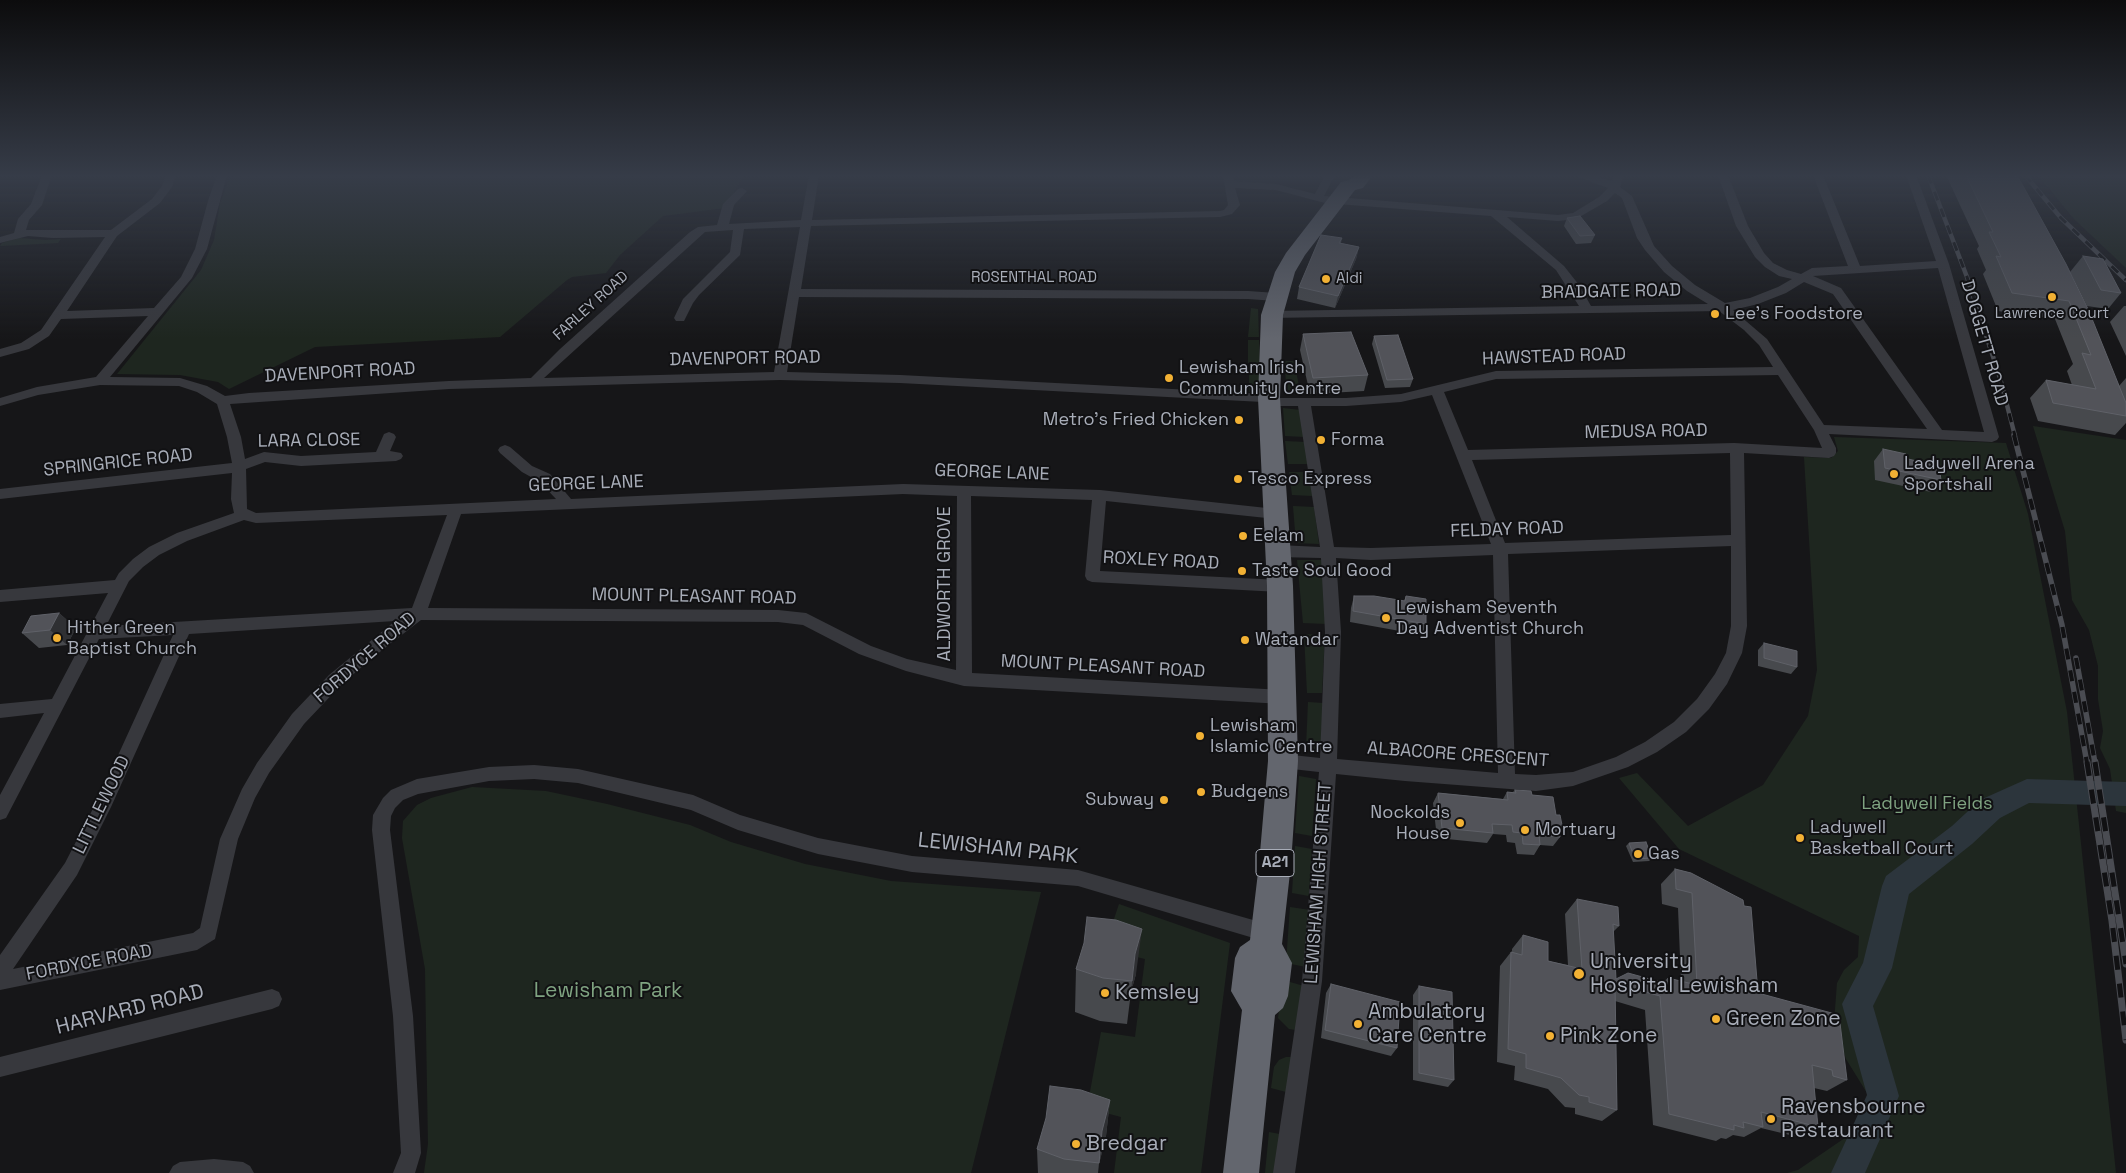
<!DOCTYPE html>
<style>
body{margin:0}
canvas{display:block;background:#161618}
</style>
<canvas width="2126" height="1173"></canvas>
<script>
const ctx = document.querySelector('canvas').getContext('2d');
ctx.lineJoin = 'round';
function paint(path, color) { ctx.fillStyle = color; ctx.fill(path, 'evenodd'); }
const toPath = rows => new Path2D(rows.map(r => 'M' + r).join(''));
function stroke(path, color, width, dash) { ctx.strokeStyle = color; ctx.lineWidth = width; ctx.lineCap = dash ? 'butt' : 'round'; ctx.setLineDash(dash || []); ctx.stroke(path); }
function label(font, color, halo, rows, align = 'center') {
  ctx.font = font + ' "Space Grotesk",sans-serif'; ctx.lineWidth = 4; ctx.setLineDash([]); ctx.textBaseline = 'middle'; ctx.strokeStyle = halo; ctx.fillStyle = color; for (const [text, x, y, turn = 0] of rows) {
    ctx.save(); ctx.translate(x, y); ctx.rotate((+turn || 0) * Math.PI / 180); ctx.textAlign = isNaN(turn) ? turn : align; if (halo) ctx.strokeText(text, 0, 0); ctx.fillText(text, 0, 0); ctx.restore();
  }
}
const green = toPath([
 [231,175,744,175,725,208,663,216,620,255,606,273,572,277,567,280,500,337,315,347,229,389,218,382,180,375,117,374,201,270,214,240,220,203],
 [2038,175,2126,175,2126,268,2074,219],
 [19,238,45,240,61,239,58,243,0,246,2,243],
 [1251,308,1258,309,1259,337,1248,337],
 [1248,340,1259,340,1260,364,1248,363],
 [1285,361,1294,361,1300,391,1286,390],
 [1249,370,1259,370,1260,393,1249,392],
 [1283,408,1300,410,1305,437,1285,436],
 [2033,426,2126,440,2126,813,2116,811,2110,769,2100,748,2103,731,2098,699,2098,666,2089,630,2072,600,2065,531],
 [1834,437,2006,443,2028,514,2067,712,2116,1173,1787,1173,1798,1170,1880,1114,1846,1059,1834,1023,1837,983,1844,970,1858,957,1859,936,1679,849,1619,778,1637,773,1688,826,1763,785,1808,716,1817,670,1804,457,1831,458,1838,451],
 [1285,441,1305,442,1308,464,1288,464],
 [1289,472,1310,472,1313,496,1292,495],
 [1293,506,1314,507,1319,544,1296,543],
 [1297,560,1323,560,1327,624,1303,623],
 [1304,634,1325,635,1322,693,1307,693],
 [1308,702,1323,703,1321,750,1306,748],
 [1299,776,1316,779,1312,836,1295,833],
 [472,787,546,791,607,804,690,825,731,842,805,864,891,881,1041,892,971,1173,424,1173,428,1144,425,969,402,838,403,821,417,805,431,798],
 [1295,846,1312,849,1309,896,1292,893],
 [1119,904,1230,943,1201,1173,1114,1173,1121,1117,1087,1108,1101,1032,1135,1037,1145,959,1104,949],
 [1290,907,1310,910,1306,967,1286,963],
 [1283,980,1304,986,1296,1030,1289,1029,1278,1018],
 [1286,1057,1295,1057,1290,1093,1271,1088,1274,1067,1279,1060],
 [1269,1132,1285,1135,1279,1173,1265,1173]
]);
const river = toPath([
 [2027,779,2126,782,2126,806,2029,803,2000,818,1972,844,1909,894,1892,968,1873,1006,1899,1096,1865,1173,1831,1173,1867,1095,1842,1004,1863,963,1882,886,1886,876,1952,826,1980,800,2027,779]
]);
const street = toPath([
 [42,175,52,175,42,205,29,220,26,230,111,230,152,199,162,186,166,175,176,175,172,187,160,203,117,236,67,311,154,308,181,277,195,249,208,201,217,175,227,175,207,249,192,278,110,377,180,378,207,386,225,396,249,393,449,381,531,378,560,349,690,232,698,227,717,225,723,204,738,189,742,188,747,191,734,205,729,224,801,220,809,175,819,175,812,220,1220,211,1224,210,1228,205,1223,175,1233,175,1234,181,1276,184,1315,194,1325,175,1335,175,1324,196,1558,215,1573,213,1599,197,1608,188,1578,177,1577,175,1592,175,1612,181,1614,175,1624,175,1620,187,1632,196,1654,246,1672,266,1695,285,1725,303,1750,298,1778,287,1792,279,1779,276,1765,267,1755,257,1736,226,1718,175,1728,175,1748,226,1764,253,1773,263,1787,270,1801,274,1812,268,1848,266,1813,175,1823,175,1860,266,1936,261,1906,175,1916,175,1949,264,1999,437,1997,440,1992,442,1829,434,1836,448,1836,453,1834,456,1829,458,1744,453,1747,626,1742,653,1727,684,1709,709,1686,732,1657,752,1628,767,1573,786,1536,791,1405,781,1336,774,1322,981,1295,1173,1273,1173,1302,981,1319,772,1283,768,1277,766,1275,761,1277,756,1283,754,1320,758,1325,632,1321,558,1278,557,1273,555,1271,551,1273,547,1278,545,1320,547,1298,406,1269,406,1264,405,1263,402,900,383,780,380,449,389,230,404,241,437,245,459,264,452,301,456,376,452,384,434,389,432,394,434,396,437,390,451,401,453,403,456,401,459,396,461,301,466,265,462,246,469,247,509,256,513,556,499,540,482,522,472,500,453,498,450,500,447,505,445,510,447,532,466,550,474,571,499,903,484,1100,490,1276,509,1281,510,1283,514,1281,518,1276,519,1106,501,1100,571,1280,580,1285,582,1287,586,1285,590,1280,592,1092,582,1087,580,1085,576,1092,500,971,496,972,673,1283,690,1289,692,1291,697,1289,702,1283,704,964,686,906,671,859,654,803,625,778,622,421,620,372,658,341,685,304,724,269,773,255,798,238,839,215,939,197,950,0,990,0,955,65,863,99,797,173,635,99,639,6,818,0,820,0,795,44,713,0,718,0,704,52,699,108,593,0,602,0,590,115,580,119,573,133,559,149,547,177,533,234,513,231,499,232,473,0,499,0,489,232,463,227,437,217,404,197,392,179,386,100,385,38,395,0,406,0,398,37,387,96,377,148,316,61,319,49,336,29,349,0,357,0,349,21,343,41,330,105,237,53,238,28,236,0,243,0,237,14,233,18,219,31,204,42,175],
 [1235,188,1276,190,1325,203,1491,216,1556,270,1579,306,1272,311,1266,315,1268,318,1719,311,1744,330,1759,345,1773,367,1496,371,1401,394,1346,398,1275,398,1269,394,900,375,787,372,799,297,1248,299,1276,301,1282,297,1276,293,1248,291,801,289,811,226,1220,217,1232,214,1240,205,1235,188],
 [1615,193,1622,198,1637,238,1645,250,1664,272,1687,291,1708,304,1591,306,1579,285,1564,266,1507,217,1558,221,1576,219,1607,201,1615,193],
 [800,227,774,372,544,378,705,232,733,230,730,252,683,299,674,318,676,321,684,321,693,303,699,295,740,255,744,229,800,227],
 [1938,268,1984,432,1942,430,1841,288,1813,276,1938,268],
 [1804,282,1833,294,1927,429,1824,425,1767,339,1733,310,1758,304,1786,293,1804,282],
 [1778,375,1814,430,1822,448,1734,443,1468,450,1444,392,1496,379,1778,375],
 [1432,395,1491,544,1371,548,1334,547,1311,406,1346,406,1401,402,1432,395],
 [1730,453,1731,535,1505,543,1472,460,1730,453],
 [903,494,957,496,956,670,907,659,871,646,806,613,778,610,428,608,461,514,903,494],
 [447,515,412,608,106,626,129,581,143,567,159,555,187,541,244,520,256,523,447,515],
 [1731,546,1731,626,1726,653,1715,674,1697,699,1674,722,1645,742,1616,757,1573,772,1536,775,1515,774,1508,554,1731,546],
 [1493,555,1498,773,1337,759,1341,632,1336,558,1371,560,1493,555],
 [395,621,329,675,292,714,257,763,242,789,220,839,200,928,193,933,13,969,77,875,111,807,189,634,395,621],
 [534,765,578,769,693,795,740,815,818,838,912,856,1078,870,1267,924,1274,927,1276,933,1274,939,1267,942,1078,886,912,872,818,854,738,830,691,810,578,783,534,779,489,781,418,794,403,800,395,808,391,816,390,830,413,1016,421,1153,415,1173,393,1173,401,1153,393,1016,372,830,373,815,383,798,391,790,417,779,489,767,534,765],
 [272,989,279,992,282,999,279,1006,272,1009,0,1077,0,1057,272,989],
 [214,1159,243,1162,250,1166,254,1173,169,1173,173,1166,180,1162,214,1159]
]);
const highway = toPath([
 [1354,175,1373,175,1363,188,1355,190,1305,255,1295,272,1283,315,1280,398,1293,586,1298,761,1291,864,1282,944,1292,963,1288,996,1283,1008,1275,1015,1259,1173,1223,1173,1242,1010,1231,991,1235,958,1240,947,1250,940,1259,864,1268,761,1267,586,1258,398,1261,315,1275,272,1286,253,1341,182,1349,180,1354,175]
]);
const railFar2 = toPath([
 [1928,175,1967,277,2000,378,2015,436],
 [2025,175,2061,218,2126,280]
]);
const railFar1 = toPath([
 [2014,435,2062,625,2087,763],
 [2076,658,2095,763]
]);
const rail = toPath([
 [2087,762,2112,921,2126,1040],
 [2095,762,2126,964]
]);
const wall = toPath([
 [1946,175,2017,175,2119,386,2126,378,2126,423,2115,435,2038,421,2030,398,2046,380,2072,385,2067,371,2073,364,2055,319,1998,311,1983,274,1986,270,1977,249,1979,246],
 [1567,218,1595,235,1591,243,1576,244,1564,226],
 [1342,238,1341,243,1359,247,1356,259,1335,308,1297,299,1299,287],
 [2083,256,2121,293,2108,309,2087,306,2070,272],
 [2124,306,2126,306,2126,356,2110,322],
 [1303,334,1368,375,1364,391,1310,394,1300,350],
 [1374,336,1413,379,1410,387,1385,388,1372,344],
 [1883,449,1908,459,1941,480,1931,492,1875,480,1874,461],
 [1354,596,1404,601,1406,596,1426,624,1422,635,1350,622,1351,608],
 [59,613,76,628,67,645,39,648,22,633],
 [1764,643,1797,667,1791,674,1758,666,1758,650],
 [1515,790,1532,795,1556,815,1563,830,1560,834,1560,837,1553,846,1540,845,1534,855,1517,854,1515,843,1507,842,1506,835,1493,834,1487,843,1437,838,1433,803,1438,793,1503,799,1507,792,1513,792],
 [1629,843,1652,858,1649,861,1633,862,1626,846],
 [1675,869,1691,873,1758,993,1847,1080,1827,1091,1814,1088,1818,1127,1798,1137,1761,1128,1744,1137,1733,1135,1726,1139,1721,1138,1716,1141,1653,1125,1645,1010,1615,1001,1617,1110,1602,1121,1575,1114,1575,1108,1565,1107,1548,1089,1514,1080,1515,1066,1497,1062,1500,966,1511,952,1512,953,1512,949,1523,935,1548,961,1568,965,1565,914,1577,899,1619,926,1613,932,1616,979,1663,982,1668,978,1681,981,1678,908,1662,904,1661,884],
 [1076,969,1136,974,1131,992,1127,1024,1100,1021,1075,1012],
 [1331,984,1397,1048,1391,1056,1321,1038,1326,993],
 [1419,986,1454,1080,1448,1087,1413,1080,1413,995],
 [1110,1100,1106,1136,1099,1164,1098,1173,1038,1173,1037,1149]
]);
const shadedWall = toPath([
 [1359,247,1356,259,1335,308,1338,296],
 [59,613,76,628,67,645,50,630],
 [1142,929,1136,974,1131,992,1135,954],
 [1110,1100,1106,1136,1099,1164,1098,1173,1102,1131]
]);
const building = toPath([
 [1966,175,2017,175,2066,264,2088,309,2126,403,2126,416,2053,403,2046,380,2096,389,2082,353,2091,355,2069,301,2012,293,1996,256,2001,257,1989,232,1993,232,1966,175],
 [1580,216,1595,235,1580,236,1567,218,1580,216],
 [1321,235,1342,238,1339,243,1359,247,1338,296,1299,287,1321,235],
 [2083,256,2103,259,2121,293,2101,290,2083,256],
 [1351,332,1368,375,1313,378,1303,334,1351,332],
 [1398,335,1413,379,1387,380,1374,336,1398,335],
 [1883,449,1906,454,1908,459,1939,466,1941,480,1885,468,1883,449],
 [1354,596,1374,596,1405,601,1406,596,1426,599,1426,624,1353,611,1354,596],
 [59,613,50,630,22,633,31,616,59,613],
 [1764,643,1797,651,1797,667,1764,658,1764,643],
 [1515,790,1531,791,1532,795,1553,797,1556,815,1560,815,1563,830,1559,829,1560,837,1539,835,1540,845,1523,844,1522,833,1513,832,1512,825,1492,824,1493,833,1442,828,1438,793,1508,800,1507,792,1516,793,1515,790],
 [1646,842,1652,858,1635,859,1629,843,1646,842],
 [1675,869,1691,873,1743,900,1744,906,1751,907,1758,993,1839,1015,1847,1080,1833,1076,1832,1070,1812,1065,1818,1127,1761,1112,1763,1127,1743,1122,1744,1128,1734,1125,1734,1130,1669,1114,1660,996,1615,984,1617,1110,1589,1102,1589,1097,1579,1095,1561,1078,1526,1068,1526,1054,1508,1049,1511,952,1522,955,1523,935,1548,942,1548,961,1582,969,1577,899,1618,907,1619,926,1613,924,1616,979,1628,973,1668,984,1668,978,1697,985,1692,893,1676,889,1675,869],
 [1087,917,1116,920,1142,929,1135,954,1132,981,1103,978,1076,969,1084,943,1087,917],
 [1331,984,1400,1002,1397,1048,1325,1030,1331,984],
 [1419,986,1452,992,1454,1080,1419,1073,1419,986],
 [1050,1086,1081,1090,1110,1100,1102,1131,1099,1163,1064,1159,1037,1149,1046,1118,1050,1086]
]);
const markers = [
 [1326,279,5,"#f2b134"],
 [2052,297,5,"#f2b134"],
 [1715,314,5,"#f2b134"],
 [1169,378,5,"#f2b134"],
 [1239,420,5,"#f2b134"],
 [1321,440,5,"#f2b134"],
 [1894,474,5,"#f2b134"],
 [1238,479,5,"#f2b134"],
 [1243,536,5,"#f2b134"],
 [1242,571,5,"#f2b134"],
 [1386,618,5,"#f2b134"],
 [57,638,5,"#f2b134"],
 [1245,640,5,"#f2b134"],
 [1200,736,5,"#f2b134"],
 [1201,792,5,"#f2b134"],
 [1164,800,5,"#f2b134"],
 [1460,823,5,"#f2b134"],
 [1525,830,5,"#f2b134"],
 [1800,838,5,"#f2b134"],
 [1638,854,5,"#f2b134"],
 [1579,974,6,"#f2b134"],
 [1105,993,5,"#f2b134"],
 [1716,1019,5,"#f2b134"],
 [1358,1024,5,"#f2b134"],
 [1550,1036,5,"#f2b134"],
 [1771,1119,5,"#f2b134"],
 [1076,1144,5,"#f2b134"]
];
const farStreetnames = [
 ["ROSENTHAL ROAD",1034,278],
 ["FARLEY ROAD",591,306,-42]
];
const farPoinames = [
 ["Aldi",1336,279],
 ["Lawrence Court",2052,314,"center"]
];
const shields = [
 [1275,863,38]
];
const shieldNames = [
 ["A21",1275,863]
];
const streetNames = [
 ["BRADGATE ROAD",1611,292,-1],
 ["DOGGETT ROAD",1984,343,74],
 ["HAWSTEAD ROAD",1554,357,-2],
 ["DAVENPORT ROAD",745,359,-1],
 ["DAVENPORT ROAD",340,373,-3],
 ["MEDUSA ROAD",1646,432,-1],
 ["LARA CLOSE",309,441,-1],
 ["SPRINGRICE ROAD",118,463,-6],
 ["GEORGE LANE",992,473,2],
 ["GEORGE LANE",586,484,-2],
 ["FELDAY ROAD",1507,530,-2],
 ["ROXLEY ROAD",1161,561,3],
 ["ALDWORTH GROVE",945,584,-90],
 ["MOUNT PLEASANT ROAD",694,597,1],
 ["FORDYCE ROAD",365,658,-41],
 ["MOUNT PLEASANT ROAD",1103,667,3],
 ["ALBACORE CRESCENT",1458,755,4],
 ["LITTLEWOOD",102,805,-64],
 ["LEWISHAM HIGH STREET",1319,883,-86],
 ["FORDYCE ROAD",89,963,-11]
];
const poiNames = [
 ["Lee's Foodstore",1725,314],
 ["Lewisham Irish",1179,368],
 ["Community Centre",1179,389],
 ["Metro's Fried Chicken",1229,420,"right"],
 ["Forma",1331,440],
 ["Ladywell Arena",1904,464],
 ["Sportshall",1904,485],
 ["Tesco Express",1248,479],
 ["Eelam",1253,536],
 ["Taste Soul Good",1252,571],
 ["Lewisham Seventh",1396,608],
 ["Day Adventist Church",1396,629],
 ["Hither Green",67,628],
 ["Baptist Church",67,649],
 ["Watandar",1255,640],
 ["Lewisham",1210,726],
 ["Islamic Centre",1210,747],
 ["Budgens",1211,792],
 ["Subway",1154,800,"right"],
 ["Nockolds",1450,813,"right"],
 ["House",1450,834,"right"],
 ["Ladywell",1810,828],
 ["Basketball Court",1810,849],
 ["Mortuary",1535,830],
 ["Gas",1648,854]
];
const parkNames = [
 ["Ladywell Fields",1927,804]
];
const nearStreetnames = [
 ["LEWISHAM PARK",998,849,6],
 ["HARVARD ROAD",130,1010,-14]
];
const nearPoinames = [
 ["University",1590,962],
 ["Hospital Lewisham",1590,986],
 ["Kemsley",1115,993],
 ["Ambulatory",1368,1012],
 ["Care Centre",1368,1036],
 ["Green Zone",1726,1019],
 ["Pink Zone",1560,1036],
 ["Ravensbourne",1781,1107],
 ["Restaurant",1781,1131],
 ["Bredgar",1086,1144]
];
const nearParknames = [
 ["Lewisham Park",608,991]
];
paint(green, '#1e261f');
paint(river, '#2c353c');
paint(street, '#37383d');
paint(highway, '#63666e');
stroke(railFar2, '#4a4c52', 4.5);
stroke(railFar1, '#4a4c52', 5.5);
stroke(rail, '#4a4c52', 7);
stroke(railFar2, '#111113', 3, [9]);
stroke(railFar1, '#111113', 4, [11]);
stroke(rail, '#111113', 5, [14]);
paint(wall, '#47494d');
paint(shadedWall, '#2f3033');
paint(building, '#525359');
stroke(building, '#5f6168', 1);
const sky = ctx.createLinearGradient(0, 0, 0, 339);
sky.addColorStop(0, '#0c0c0d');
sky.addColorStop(0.52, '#363c48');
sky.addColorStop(1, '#363c4800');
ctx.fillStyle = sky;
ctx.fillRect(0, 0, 2126, 339);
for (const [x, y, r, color] of markers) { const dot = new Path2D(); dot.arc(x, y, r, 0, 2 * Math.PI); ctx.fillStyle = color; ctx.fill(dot); stroke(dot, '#111113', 2); }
label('15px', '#a8adb8', '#111113', farStreetnames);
label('15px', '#a8adb8', '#111113', farPoinames, 'left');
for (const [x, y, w] of shields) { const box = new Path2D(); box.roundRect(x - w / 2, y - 13.5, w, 27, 4); ctx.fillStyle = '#111113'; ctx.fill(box); stroke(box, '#a8adb8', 1); }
label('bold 16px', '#a8adb8', null, shieldNames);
label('18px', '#a8adb8', '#111113', streetNames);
label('18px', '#a8adb8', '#111113', poiNames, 'left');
label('18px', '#7fa381', '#111113', parkNames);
label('21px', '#a8adb8', '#111113', nearStreetnames);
label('21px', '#a8adb8', '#111113', nearPoinames, 'left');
label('21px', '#7fa381', '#111113', nearParknames);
</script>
